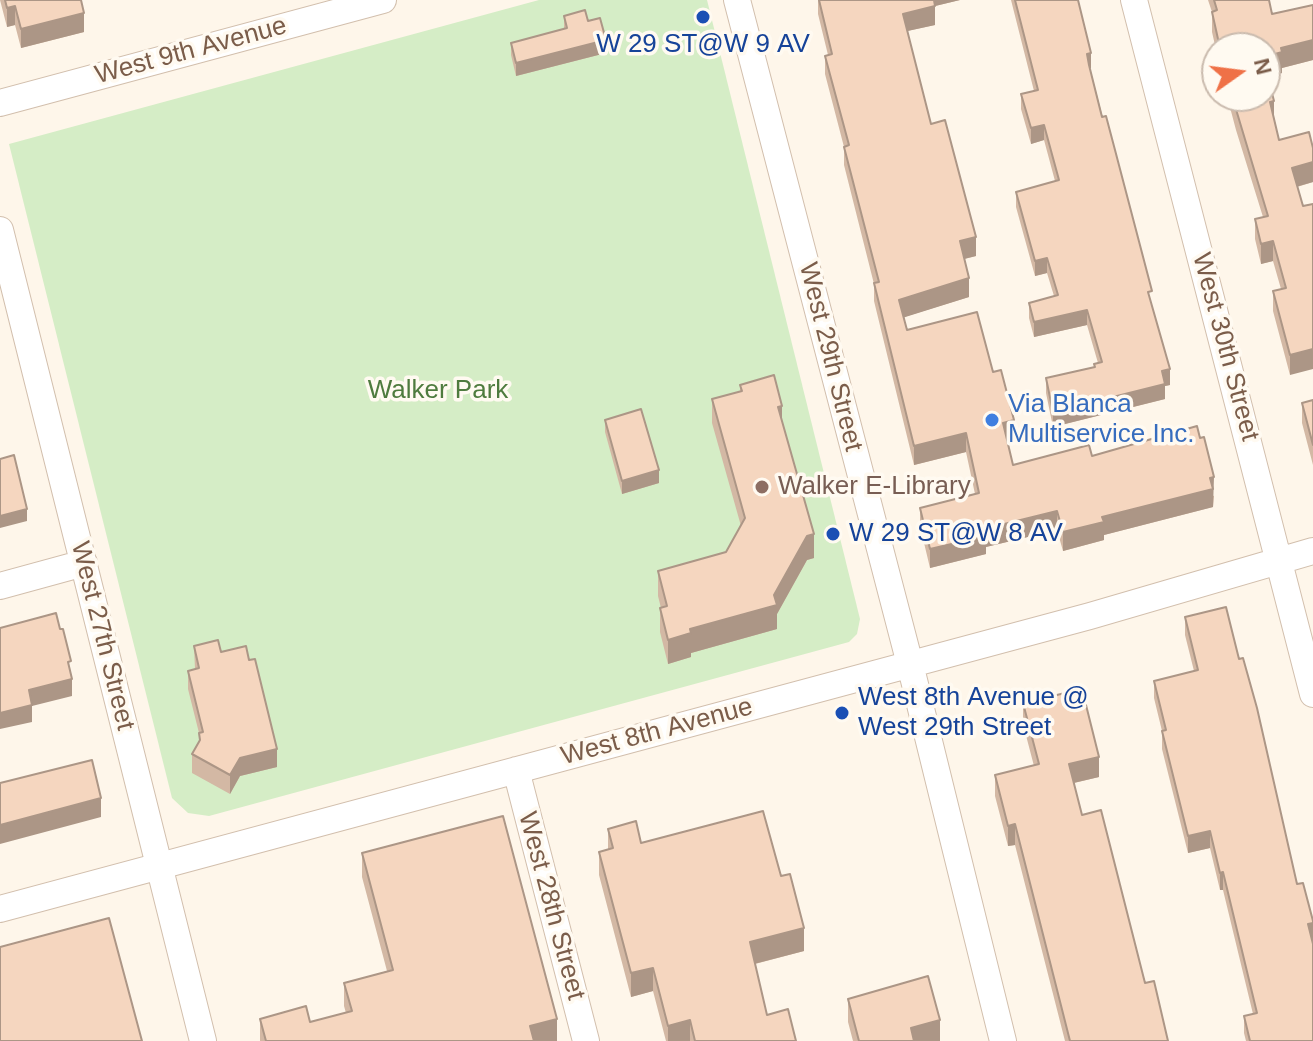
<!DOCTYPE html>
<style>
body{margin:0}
#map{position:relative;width:1313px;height:1041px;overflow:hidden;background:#fef6ea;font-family:Helvetica,sans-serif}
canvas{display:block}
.north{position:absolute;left:1201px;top:32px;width:80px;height:80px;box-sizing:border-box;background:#fffaf1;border:2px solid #cabbae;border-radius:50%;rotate:76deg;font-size:22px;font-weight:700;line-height:32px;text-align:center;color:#7b5d4a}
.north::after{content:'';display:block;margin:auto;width:28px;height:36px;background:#ef7147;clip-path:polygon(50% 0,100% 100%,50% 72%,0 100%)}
</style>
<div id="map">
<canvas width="1313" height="1041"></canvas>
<div class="north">N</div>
</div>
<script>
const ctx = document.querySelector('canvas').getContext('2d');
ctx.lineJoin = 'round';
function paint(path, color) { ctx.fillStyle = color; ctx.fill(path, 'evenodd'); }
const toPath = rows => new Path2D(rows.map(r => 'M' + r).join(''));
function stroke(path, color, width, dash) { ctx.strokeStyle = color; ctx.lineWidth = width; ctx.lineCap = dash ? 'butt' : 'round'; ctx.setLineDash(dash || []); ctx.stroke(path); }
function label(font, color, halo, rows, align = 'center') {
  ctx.font = font + ' Helvetica,sans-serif'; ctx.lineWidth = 7; ctx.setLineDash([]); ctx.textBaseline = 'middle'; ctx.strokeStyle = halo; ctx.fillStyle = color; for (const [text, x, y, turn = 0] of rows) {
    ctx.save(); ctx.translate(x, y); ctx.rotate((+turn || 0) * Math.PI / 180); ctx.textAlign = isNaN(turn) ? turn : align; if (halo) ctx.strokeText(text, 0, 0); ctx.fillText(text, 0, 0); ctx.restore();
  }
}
const green = toPath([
 [539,0,707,0,860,619,857,634,849,642,209,816,188,813,172,798,9,144]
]);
const minor = toPath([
 [737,0,910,664,1003,1041],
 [1134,0,1313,694],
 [0,103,383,0],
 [0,230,203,1041],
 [0,586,84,563],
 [516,770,586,1041],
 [0,909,1090,616,1313,551]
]);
const wall = toPath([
 [0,0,81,0,84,32,21,48,15,25,7,27],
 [818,0,960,0,935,6,935,25,907,31,931,124,976,256,964,259,969,297,904,317,907,330,993,372,1014,439,1007,441,1013,465,1092,456,1214,496,1213,507,1104,535,1104,540,1063,551,1057,530,986,547,986,554,930,568,920,526,920,508,975,494,966,452,914,465,874,301,874,284,844,165,844,147,825,74,825,56,828,55,818,14],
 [1011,0,1078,0,1091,68,1090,68,1152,306,1170,385,1165,386,1165,399,1053,427,1046,393,1046,378,1094,367,1098,363,1087,325,1034,337,1029,318,1029,303,1054,296,1047,273,1035,276,1016,207,1016,192,1055,181,1044,140,1031,144,1021,109,1021,94,1034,91],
 [1208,0,1269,0,1272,14,1313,5,1313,60,1282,68,1282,73,1268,76,1274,117,1279,140,1313,148,1313,182,1297,187,1290,375,1273,311,1273,291,1281,289,1273,261,1261,264,1255,239,1255,219,1263,217,1236,130,1227,96,1265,96,1265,48,1217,48,1217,54,1212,32,1212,12],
 [564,16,588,21,606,53,516,76,511,55,511,43,564,29],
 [740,385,782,422,814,558,807,560,777,614,777,629,691,653,691,657,668,664,660,632,660,608,661,608,658,596,658,571,726,552,741,526,712,423,712,399,740,392],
 [1313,400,1313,465,1302,423,1302,403],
 [605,420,659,483,622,494,605,432],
 [1185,617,1313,921,1313,1041,1246,1041,1244,1033,1244,1016,1253,1014,1223,890,1220,890,1210,848,1188,853,1162,749,1162,731,1154,698,1154,681,1194,671,1185,635],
 [194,646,221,652,277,767,240,776,230,794,192,773,192,754,199,743,199,733,188,689,188,671,195,669],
 [1023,703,1099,777,1074,783,1082,815,1168,1041,1065,1041,1015,845,1008,846,995,796,995,775,1034,766,1023,724],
 [608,829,641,843,781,876,804,951,755,964,767,1015,796,1041,666,1041,653,991,631,997,599,875,599,852,608,850],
 [362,853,557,1041,260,1041,260,1019,310,1022,346,1013,344,1006,344,983,387,971,362,877],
 [848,999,940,1041,853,1041,848,1022]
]);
const shadedWall = toPath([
 [931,0,960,0,931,7],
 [15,6,15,25,7,27,7,8],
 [935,6,935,25,903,32,903,14],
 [84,13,84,32,21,48,21,29],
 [606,40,606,53,516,76,516,63],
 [1313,40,1313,60,1282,68,1282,73,1265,77,1265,57,1281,48],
 [1091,53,1091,68,1087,69,1087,54],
 [1274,101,1274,121,1270,102],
 [1044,125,1044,140,1031,144,1031,128],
 [1313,162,1313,182,1292,188,1292,168],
 [976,237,976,256,960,260,960,241],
 [1273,241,1273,261,1261,264,1261,244],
 [1047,258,1047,273,1035,276,1035,261],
 [969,278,969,297,899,319,899,300],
 [1087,310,1087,325,1034,337,1034,322],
 [1313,349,1313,369,1290,375,1290,355],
 [1170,369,1170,385,1165,386,1165,399,1053,427,1053,412],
 [782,406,782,430,778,407],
 [1014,420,1014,439,1003,442,1003,423],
 [966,433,966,452,914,465,914,446],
 [659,470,659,483,622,494,622,481],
 [1214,477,1213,507,1104,535,1104,540,1063,551,1063,532,1102,517],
 [27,509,27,521,0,528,0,516],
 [1057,511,1057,530,986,547,986,554,930,568,930,549,984,529],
 [814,534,814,558,807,560,777,614,777,629,691,653,691,657,668,664,668,640,690,629,774,595,807,536],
 [72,679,72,696,32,706,32,722,0,729,0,713,29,690],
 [277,749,277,767,240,776,230,794,230,775,240,758],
 [1099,757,1099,777,1069,784,1069,764],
 [101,798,101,817,0,844,0,825],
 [1015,824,1015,845,1008,846,1008,826],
 [1210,831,1210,848,1188,853,1188,836],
 [1223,872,1223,890,1220,890,1220,873],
 [1313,923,1313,941,1308,942,1308,924],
 [804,928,804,951,750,965,750,942],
 [653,968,653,991,631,997,631,973],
 [557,1019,557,1041,530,1041,530,1026],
 [690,1020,690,1041,668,1041,668,1026],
 [940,1020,940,1041,911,1041,911,1028]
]);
const building = toPath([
 [5,0,81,0,84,13,21,29,15,6,7,8,5,0],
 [819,0,934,0,935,6,903,14,931,124,945,120,976,237,960,241,969,278,899,300,907,330,977,312,993,372,1001,370,1014,420,1003,423,1013,465,1089,445,1092,456,1197,426,1200,438,1204,437,1214,477,1210,478,1213,489,1102,517,1104,522,1063,532,1057,511,984,529,986,536,930,549,920,508,979,493,966,433,914,446,874,283,879,282,844,147,849,145,825,56,832,54,819,0],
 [1015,0,1078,0,1091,53,1087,54,1089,65,1102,117,1106,116,1115,150,1152,291,1148,292,1170,369,1162,371,1165,384,1053,412,1046,378,1095,367,1094,364,1102,362,1087,310,1034,322,1029,303,1058,295,1047,258,1035,261,1016,192,1059,180,1044,125,1031,128,1021,94,1038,90,1015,0],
 [1214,0,1269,0,1272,14,1313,5,1313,40,1281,48,1282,52,1265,57,1265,48,1220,48,1212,12,1217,10,1214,0],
 [585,10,588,21,600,18,606,40,516,63,511,43,567,28,564,16,585,10],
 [1265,66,1274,101,1270,102,1279,140,1309,132,1313,148,1313,162,1292,168,1303,206,1313,204,1313,349,1290,355,1273,291,1286,288,1273,241,1261,244,1255,219,1268,216,1232,96,1265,96,1265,66],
 [774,375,782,406,778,407,814,534,807,536,774,595,777,605,690,629,691,633,668,640,660,608,667,606,658,571,726,552,745,518,712,399,742,391,740,385,774,375],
 [1313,400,1313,445,1302,403,1313,400],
 [641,409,659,470,622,481,605,420,641,409],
 [14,455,27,509,0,516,0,459,14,455],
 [1226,607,1239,659,1243,658,1257,708,1297,884,1303,883,1313,921,1313,923,1308,924,1313,944,1313,1041,1250,1041,1244,1016,1257,1013,1223,872,1220,873,1210,831,1188,836,1162,731,1166,730,1154,681,1198,670,1185,617,1226,607],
 [56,613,60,629,63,629,71,661,68,662,72,679,29,690,32,705,0,713,0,628,56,613],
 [218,640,221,652,246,646,249,660,255,659,277,749,240,758,230,775,192,754,200,740,199,733,203,732,188,671,199,668,194,646,218,640],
 [1082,689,1099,757,1069,764,1082,815,1101,810,1145,983,1154,981,1168,1041,1070,1041,1015,824,1008,826,995,775,1039,764,1023,703,1082,689],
 [92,760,101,798,0,825,0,783,92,760],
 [763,811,781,876,790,874,804,928,750,942,767,1015,788,1009,796,1041,695,1041,690,1020,668,1026,653,968,631,973,599,852,613,848,608,829,636,821,641,843,763,811],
 [503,816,557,1019,530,1026,534,1041,266,1041,260,1019,306,1006,310,1022,352,1011,344,983,393,970,362,853,503,816],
 [109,918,142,1041,0,1041,0,947,109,918],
 [928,976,940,1020,911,1028,914,1041,859,1041,848,999,928,976]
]);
const markers = [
 [703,17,8,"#1a4fb4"],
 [992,420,8,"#3f7fe0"],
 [762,487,8,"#8d6e63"],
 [833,534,8,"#1a4fb4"],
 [842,713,8,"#1a4fb4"]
];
const transitNames = [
 ["W 29 ST@W 9 AV",703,45,"center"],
 ["W 29 ST@W 8 AV",849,534],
 ["West 8th Avenue @",858,698],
 ["West 29th Street",858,728]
];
const streetNames = [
 ["West 9th Avenue",191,51,-15],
 ["West 30th Street",1225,347,75],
 ["West 29th Street",830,357,76],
 ["West 27th Street",102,636,76],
 ["West 8th Avenue",657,732,-15],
 ["West 28th Street",551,906,75]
];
const parkNames = [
 ["Walker Park",438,391]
];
const shopNames = [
 ["Via Blanca",1008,405],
 ["Multiservice Inc.",1008,435]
];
const educationNames = [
 ["Walker E-Library",778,487]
];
paint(green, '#d5edc6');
stroke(minor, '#d2bfad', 28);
stroke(minor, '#fff', 26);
paint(wall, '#d3b8a4');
paint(shadedWall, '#ac9686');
paint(building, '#f5d6bf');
stroke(building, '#ac9686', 2);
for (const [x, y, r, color] of markers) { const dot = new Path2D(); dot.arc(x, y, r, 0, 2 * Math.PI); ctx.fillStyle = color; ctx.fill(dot); stroke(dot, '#fffaf1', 3); }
label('26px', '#164399', '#fffaf1', transitNames, 'left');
label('26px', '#7b5d4a', '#fffaf1', streetNames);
label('26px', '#4e7b3e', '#fffaf1', parkNames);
label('26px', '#366cbe', '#fffaf1', shopNames, 'left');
label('26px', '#785e54', '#fffaf1', educationNames, 'left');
</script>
